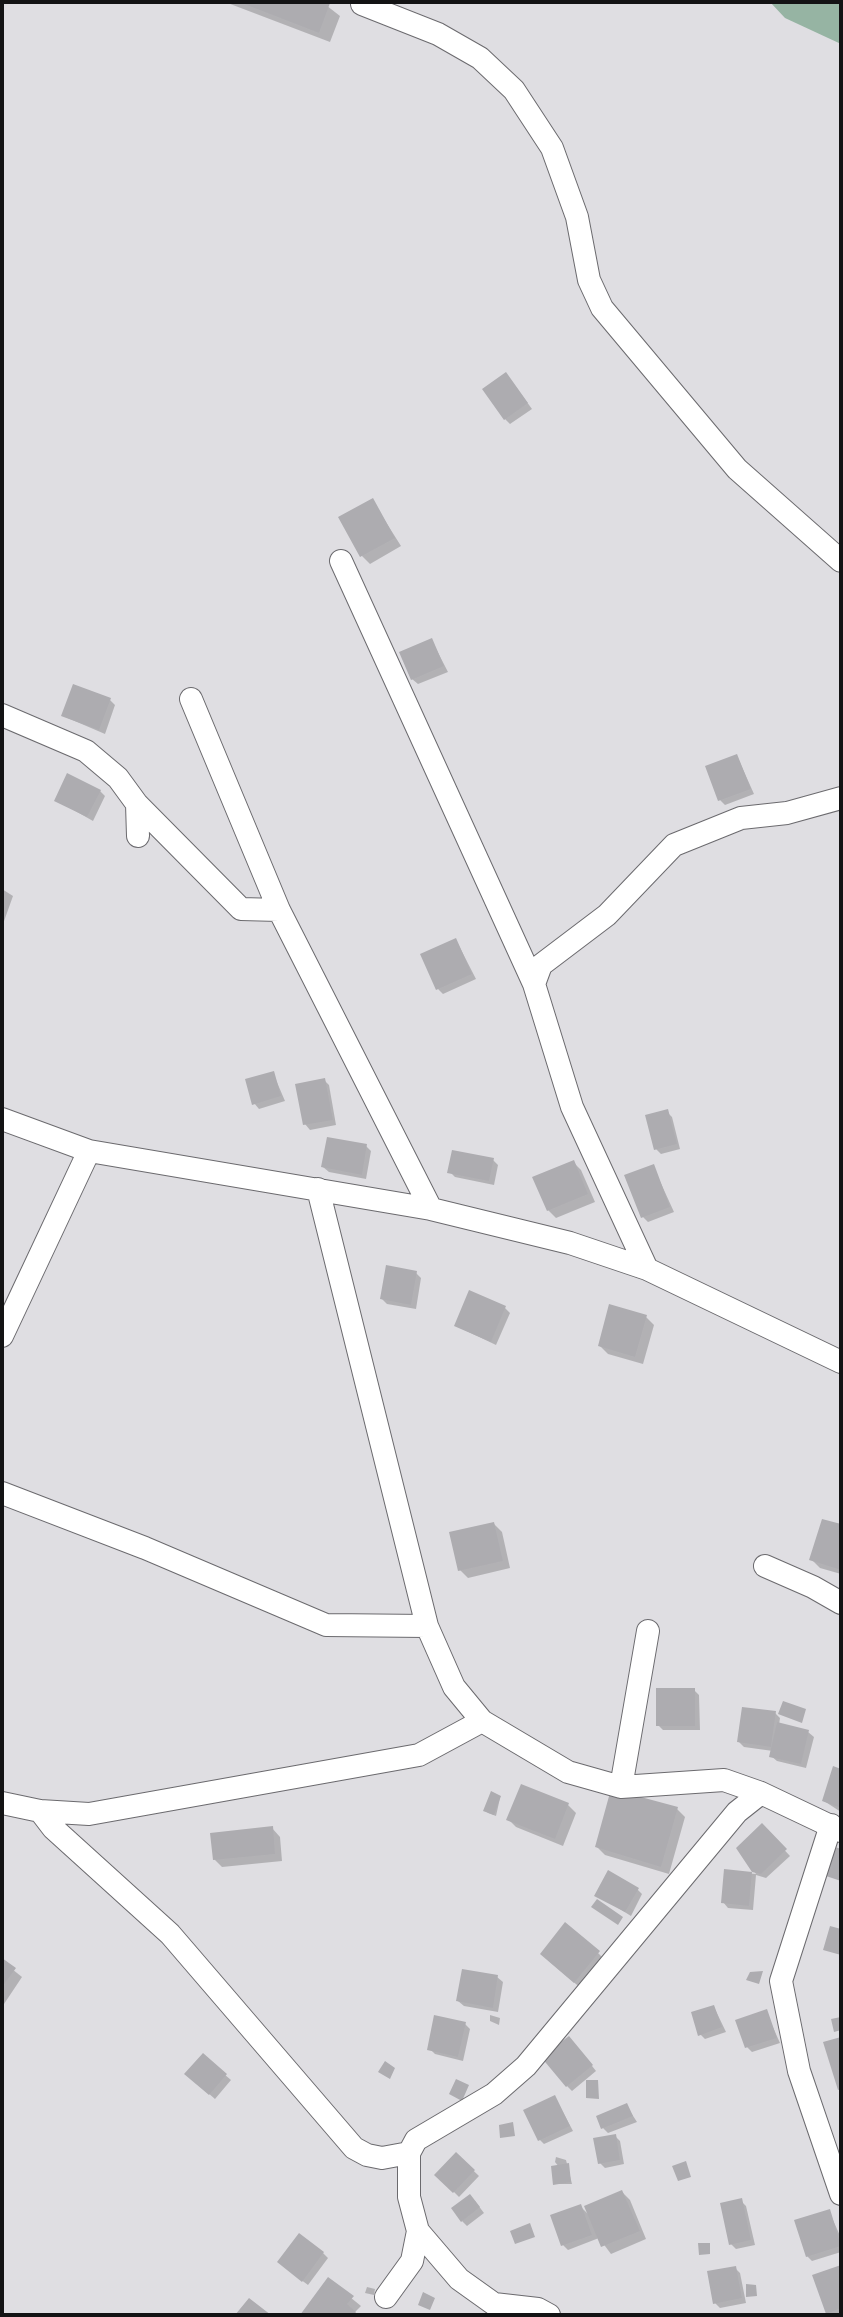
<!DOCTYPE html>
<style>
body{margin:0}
#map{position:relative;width:843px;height:2317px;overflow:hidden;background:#dfdee2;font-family:Lora,serif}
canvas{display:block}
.frame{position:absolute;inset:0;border:4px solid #131314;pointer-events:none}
</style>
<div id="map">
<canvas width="843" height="2317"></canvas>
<div class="frame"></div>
</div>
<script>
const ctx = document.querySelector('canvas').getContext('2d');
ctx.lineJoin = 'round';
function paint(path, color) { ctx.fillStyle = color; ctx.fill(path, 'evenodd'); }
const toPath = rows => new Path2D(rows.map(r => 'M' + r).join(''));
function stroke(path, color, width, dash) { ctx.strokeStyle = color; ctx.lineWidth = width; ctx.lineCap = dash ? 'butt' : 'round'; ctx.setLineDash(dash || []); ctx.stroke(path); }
const forest = toPath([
 [770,2,841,2,841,44,785,18]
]);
const shadow = toPath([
 [225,2,322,2,340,16,330,42],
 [510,379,532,409,510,424,505,419],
 [372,500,401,546,370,564,362,556],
 [432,641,448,672,418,684,412,679],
 [110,700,115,705,105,734,63,716],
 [737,756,754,794,725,805,720,800],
 [100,791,105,796,93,821,56,800],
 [2,889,13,896,3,924,2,924],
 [456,940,476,979,443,994,438,989],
 [273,1073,285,1101,259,1109,254,1103],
 [324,1080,329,1085,336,1125,310,1130,305,1124],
 [667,1112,672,1117,680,1149,661,1154,656,1149],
 [366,1146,371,1151,366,1179,329,1172,323,1167],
 [493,1160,498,1165,494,1185,455,1177,450,1172],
 [573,1162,581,1170,595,1202,556,1218,548,1210],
 [653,1166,674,1212,648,1222,643,1217],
 [416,1273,421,1278,416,1309,387,1304,382,1299],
 [505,1308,510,1313,496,1345,456,1326],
 [646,1317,654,1325,643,1364,608,1354,600,1346],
 [494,1524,502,1532,510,1568,468,1578,460,1570],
 [841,1527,841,1574,820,1568,812,1560],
 [694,1690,699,1695,700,1730,663,1730,658,1725],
 [775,1713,780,1718,779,1725,808,1732,814,1737,806,1768,777,1761,771,1756,773,1751,744,1747,739,1742],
 [841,1771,841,1812,824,1801],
 [500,1798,496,1816,488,1813,486,1811],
 [568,1805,576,1813,563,1846,516,1827,508,1819],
 [677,1809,685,1817,669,1874,605,1855,597,1847],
 [762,1826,790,1856,766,1878,756,1875,753,1910,728,1908,723,1902,726,1871,756,1874,738,1848],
 [272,1828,280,1837,282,1861,222,1867,214,1859],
 [637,1889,642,1894,631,1916,597,1895],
 [598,1953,606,1961,583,1990,550,1962],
 [2,1961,22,1977,2,2007],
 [497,1977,503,1982,498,2012,464,2006,458,2001],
 [714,2007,726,2032,705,2039,700,2034],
 [766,2012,780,2043,752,2052,747,2047],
 [490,2015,500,2018,499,2025,490,2021],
 [465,2024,470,2029,463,2061,435,2054,430,2049],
 [574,2043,596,2071,572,2091,567,2086],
 [203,2056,231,2080,215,2099,192,2079],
 [555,2097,573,2131,544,2144,539,2139],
 [626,2105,637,2122,608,2133,603,2128],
 [615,2136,620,2141,624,2164,605,2168,600,2163],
 [456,2154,479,2176,459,2197,437,2175],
 [556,2157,566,2160,572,2184,555,2184,559,2167,555,2162],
 [622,2192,630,2200,646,2239,611,2254,599,2238,568,2250,563,2245,580,2206,589,2215],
 [475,2201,484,2213,467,2226,462,2221],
 [741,2201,746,2206,755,2245,736,2249,731,2244],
 [829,2211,841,2238,841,2252,812,2261,807,2256],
 [323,2253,328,2258,308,2285,284,2267],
 [841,2267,841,2315,830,2315,828,2313],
 [735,2268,740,2273,746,2303,720,2308,715,2303],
 [329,2280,361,2306,354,2313,356,2315,303,2315],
 [367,2287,375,2289,374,2295,365,2293]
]);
const building = toPath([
 [239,2,327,2,330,3,319,33],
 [506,372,528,403,504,420,482,389],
 [373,498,395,538,360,557,338,517],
 [432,638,444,666,411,680,399,652],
 [73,684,111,698,99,730,61,716],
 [737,754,751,789,718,801,705,766],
 [67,773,101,790,87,817,54,801],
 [456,938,472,974,436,990,420,954],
 [274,1071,281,1096,252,1105,245,1079],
 [325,1078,333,1120,303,1125,295,1084],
 [668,1109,677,1144,654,1150,645,1115],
 [327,1137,367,1144,362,1175,321,1167],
 [452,1150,494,1158,489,1181,447,1173],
 [574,1160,588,1194,547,1211,532,1177],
 [654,1164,670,1207,641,1218,624,1175],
 [386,1265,417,1271,411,1305,380,1299],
 [469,1290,506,1306,491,1342,454,1326],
 [609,1304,647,1315,635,1357,598,1346],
 [822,1519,841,1524,841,1570,809,1560],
 [494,1522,503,1561,458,1571,449,1532],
 [656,1688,695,1688,695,1726,656,1726],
 [783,1701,806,1709,802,1723,778,1714],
 [742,1707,776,1711,771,1747,737,1742],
 [777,1722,809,1730,801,1764,769,1757],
 [833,1766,841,1769,841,1808,822,1801],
 [521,1784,569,1803,555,1839,506,1820],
 [611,1789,678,1807,661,1867,595,1847],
 [491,1791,501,1796,494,1815,483,1811],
 [762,1823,787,1849,761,1874,752,1872,749,1906,721,1903,724,1869,752,1872,736,1848],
 [273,1826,275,1854,213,1860,210,1833],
 [829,1845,841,1849,841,1881,820,1874],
 [608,1870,639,1888,625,1912,594,1896],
 [597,1899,623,1917,618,1925,591,1907],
 [565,1922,600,1951,574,1983,540,1954],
 [830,1926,841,1929,841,1955,823,1950],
 [2,1958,16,1968,2,1987],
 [462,1969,498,1975,493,2008,456,2001],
 [763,1971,759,1984,746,1980,750,1972],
 [714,2005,722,2027,698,2036,691,2012],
 [767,2009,777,2038,745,2048,735,2020],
 [434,2015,466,2022,458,2057,427,2050],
 [841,2017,841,2030,834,2032,831,2019],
 [569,2036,593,2065,566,2087,541,2057],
 [841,2037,841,2089,838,2090,823,2042],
 [203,2053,227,2074,209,2095,184,2074],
 [385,2061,395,2068,390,2079,378,2072],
 [456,2079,469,2085,462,2101,449,2094],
 [586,2080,598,2080,599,2099,586,2098],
 [555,2095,570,2126,538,2141,523,2110],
 [627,2103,633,2116,601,2129,596,2116],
 [513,2122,515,2136,500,2138,499,2125],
 [616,2134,620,2160,598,2164,593,2138],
 [456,2152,475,2170,453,2193,434,2175],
 [686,2161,691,2177,678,2181,672,2166],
 [569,2163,571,2182,553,2185,551,2166],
 [622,2190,640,2231,601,2247,584,2206],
 [470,2194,480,2207,461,2222,451,2208],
 [742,2198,751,2240,729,2245,720,2203],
 [581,2204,592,2235,561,2246,550,2215],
 [830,2209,841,2246,806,2257,794,2220],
 [530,2223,535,2237,515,2244,510,2231],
 [299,2233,324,2252,302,2282,277,2262],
 [698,2243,710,2243,710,2254,699,2255],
 [841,2265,841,2308,826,2314,812,2275],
 [736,2266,742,2298,713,2304,707,2271],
 [328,2277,354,2296,347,2304,356,2312,354,2315,300,2315],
 [746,2284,756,2285,757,2296,746,2297],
 [423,2292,435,2298,430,2310,418,2305],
 [249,2298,271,2315,235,2315]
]);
const street = toPath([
 [362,4,438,34,480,58,514,90,552,148,577,217,589,280,602,308,737,469,841,561],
 [341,561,534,984],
 [191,699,279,910,431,1209],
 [2,715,86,751,118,778,137,804,138,836],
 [137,804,241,909,279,910],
 [2,1119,89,1151,431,1209,570,1243,647,1269,841,1362],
 [318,1189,427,1626,454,1687,482,1721,568,1772,621,1787,724,1780,761,1793],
 [647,1269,572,1107,534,984,541,965,607,915,674,845,741,818,787,813,841,798],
 [2,1336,89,1151],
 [2,1493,145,1548,326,1625,427,1626],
 [765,1566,813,1587,841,1603],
 [621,1787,648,1631],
 [2,1803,40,1811,89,1814,419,1755,482,1721],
 [40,1811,53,1828,170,1934,354,2148,367,2155,382,2158,409,2153],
 [831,1825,781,1981,799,2071,841,2194],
 [418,2231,459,2279,494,2304,538,2309,549,2315],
 [386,2297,412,2261,418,2231,409,2197,409,2153,416,2140,494,2094,526,2066,737,1812,761,1793,841,1831]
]);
paint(forest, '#96b4a3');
paint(shadow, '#0003');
paint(building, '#adacb0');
stroke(street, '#6b6a6e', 24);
stroke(street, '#fff', 22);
</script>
